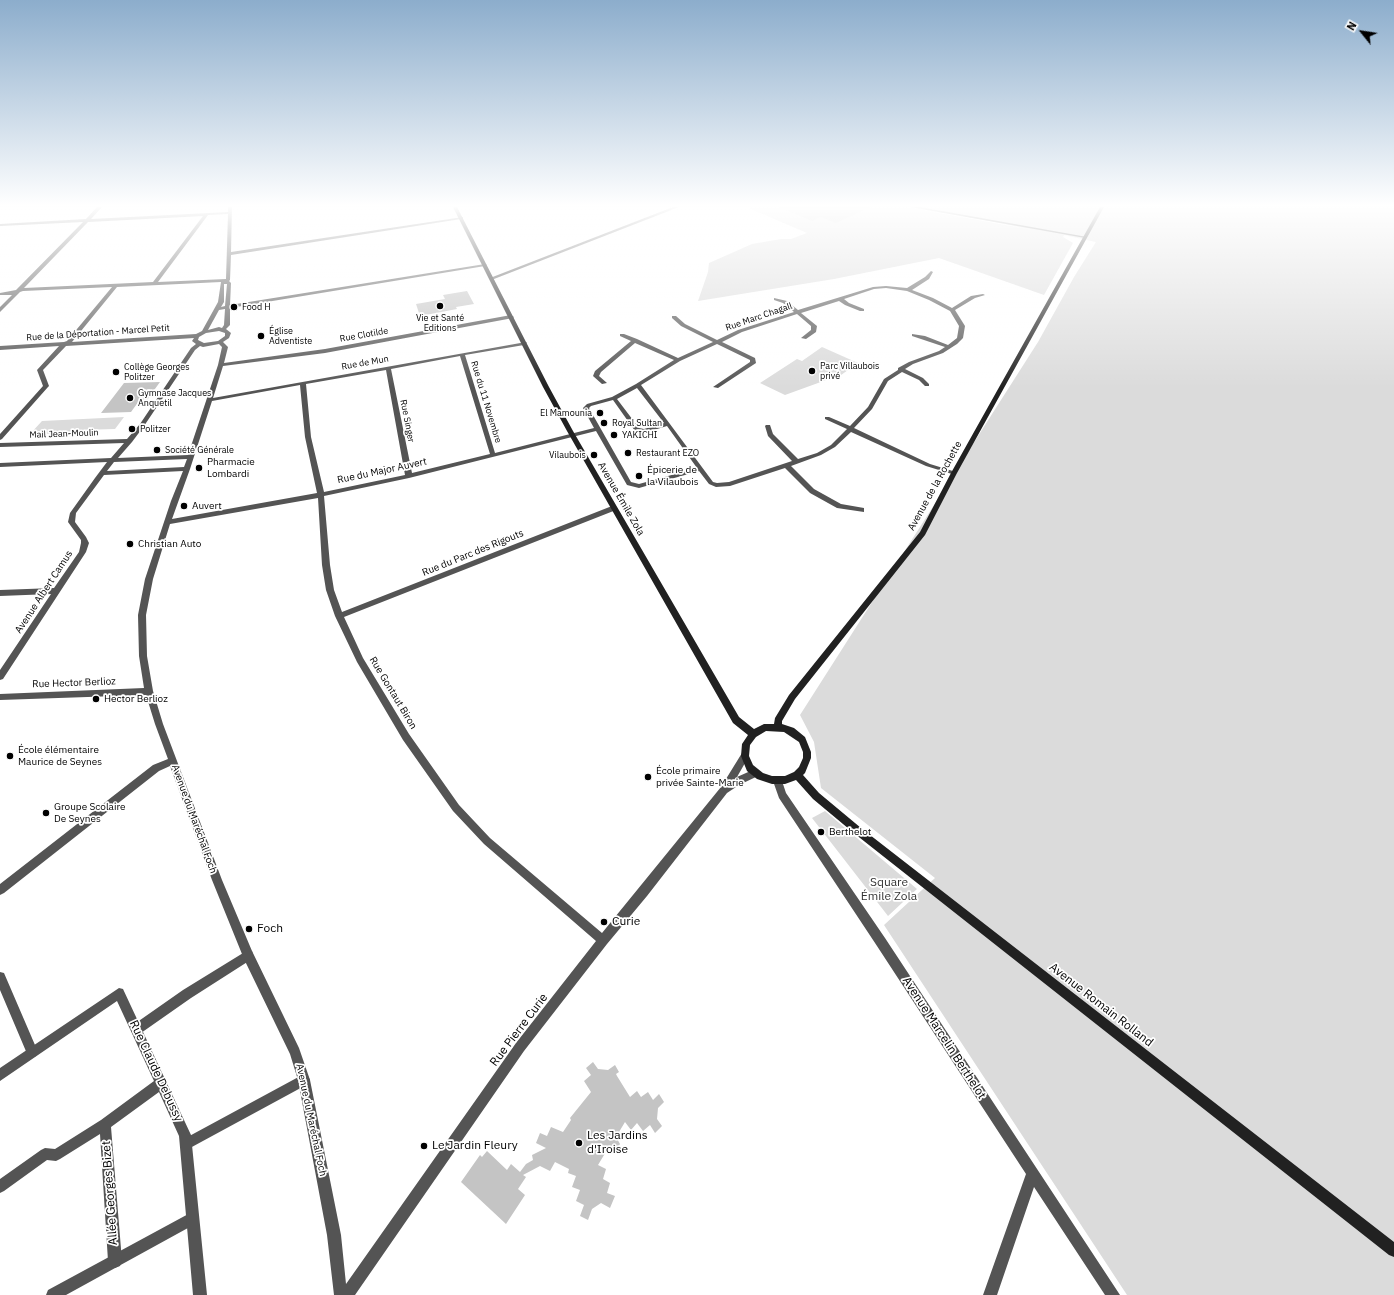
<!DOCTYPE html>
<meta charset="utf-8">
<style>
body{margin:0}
#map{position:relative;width:1394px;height:1295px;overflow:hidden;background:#fff;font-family:"IBM Plex Sans",sans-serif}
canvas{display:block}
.north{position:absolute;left:1342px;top:12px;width:40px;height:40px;-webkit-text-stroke:3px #fff;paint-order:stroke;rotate:300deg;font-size:11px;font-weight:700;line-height:16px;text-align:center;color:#000}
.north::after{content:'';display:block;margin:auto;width:14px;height:18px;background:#000;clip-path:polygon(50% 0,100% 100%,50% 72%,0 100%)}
</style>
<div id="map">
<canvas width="1394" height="1295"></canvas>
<div class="north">N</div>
</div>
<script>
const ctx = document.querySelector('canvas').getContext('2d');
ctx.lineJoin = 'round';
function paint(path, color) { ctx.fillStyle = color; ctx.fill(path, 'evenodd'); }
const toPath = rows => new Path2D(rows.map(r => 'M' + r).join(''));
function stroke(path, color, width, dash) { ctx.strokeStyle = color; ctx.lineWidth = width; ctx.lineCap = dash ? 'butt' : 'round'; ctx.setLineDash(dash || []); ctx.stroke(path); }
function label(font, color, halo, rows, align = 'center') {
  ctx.font = font + ' "IBM Plex Sans",sans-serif'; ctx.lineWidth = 3.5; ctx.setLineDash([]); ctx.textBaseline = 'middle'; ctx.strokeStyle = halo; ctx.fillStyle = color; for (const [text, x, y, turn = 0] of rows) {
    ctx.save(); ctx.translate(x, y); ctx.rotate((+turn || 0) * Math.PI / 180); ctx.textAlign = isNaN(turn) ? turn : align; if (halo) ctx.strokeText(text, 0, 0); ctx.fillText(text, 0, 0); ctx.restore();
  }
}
const green = toPath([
 [746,207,906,207,1033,230,920,207,1394,207,1394,1295,1127,1295,884,925,935,878,821,788,814,742,800,715,1038,342,1074,277,1096,242,1064,235,1063,237,1073,243,1044,295,939,258,834,279,698,301,708,272,709,263,752,244,781,239,791,239,807,233],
 [822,347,858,363,834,380,829,379,785,395,760,383,797,359,802,361],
 [124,417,115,429,80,430,78,433,30,434,42,421],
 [825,811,917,889,888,916,812,818]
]);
const building = toPath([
 [778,207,871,207,836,223,821,217,812,221],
 [467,291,474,304,456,307,457,309,420,316,416,304,445,299,443,295],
 [160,382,147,400,139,401,131,412,101,413,124,383],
 [593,1062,598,1069,608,1070,615,1065,619,1072,616,1074,617,1076,630,1097,637,1091,641,1097,648,1092,653,1100,659,1094,664,1102,658,1108,657,1119,662,1126,655,1133,650,1125,643,1131,637,1123,631,1130,625,1122,616,1137,620,1144,613,1154,607,1150,598,1165,606,1169,603,1179,610,1183,607,1193,615,1196,610,1208,601,1203,592,1209,588,1220,580,1216,584,1205,576,1201,580,1190,572,1187,576,1176,568,1173,569,1169,555,1162,550,1171,540,1166,523,1175,526,1177,518,1189,525,1195,506,1224,461,1182,480,1155,482,1157,487,1151,507,1170,511,1164,520,1172,526,1164,533,1160,532,1155,546,1148,536,1143,540,1133,547,1136,551,1127,563,1132,571,1120,570,1118,591,1092,584,1081,591,1075,586,1068]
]);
const pedestrian = toPath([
 [248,950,252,951,253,955,252,959,191,998,141,1033,137,1035,133,1033,131,1029,133,1025,183,990,248,950],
 [0,972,4,973,38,1052,36,1056,32,1058,28,1056,0,990,0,972],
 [304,1074,308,1076,310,1080,308,1084,190,1148,186,1150,182,1148,180,1144,182,1140,304,1074],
 [192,1212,197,1213,198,1218,197,1223,66,1295,46,1295,48,1290,192,1212]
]);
const minor = toPath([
 [97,207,102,207,91,219,228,212,228,207,232,207,231,252,463,217,463,219,461,219,231,255,230,280,229,281,231,283,230,305,485,264,487,265,485,266,230,308,230,325,226,329,231,333,229,338,223,342,228,347,224,363,325,349,511,315,514,317,513,318,325,353,223,366,213,398,526,342,527,343,524,345,465,355,495,453,594,428,583,408,587,404,612,397,636,384,674,360,635,343,601,372,599,376,607,383,602,384,593,376,595,371,631,341,620,336,620,334,624,334,637,339,678,358,713,342,681,326,672,318,672,316,676,316,685,324,717,340,738,330,794,312,783,303,774,300,774,298,787,301,798,310,873,287,886,286,907,288,925,277,931,271,933,272,929,279,912,290,933,298,952,308,971,296,983,294,985,295,975,298,955,310,965,326,963,338,957,344,943,353,913,364,905,369,923,378,929,384,929,386,925,386,919,380,902,372,888,381,872,409,854,428,930,464,956,472,956,474,952,474,926,466,851,432,835,447,821,455,791,466,814,489,841,504,864,508,864,512,837,508,810,493,785,468,730,486,716,487,709,484,699,471,639,488,627,485,596,431,409,478,324,496,330,565,334,590,342,612,612,506,616,506,616,510,344,617,363,658,409,734,459,805,490,838,602,933,721,787,742,753,745,752,748,753,749,756,737,777,755,769,758,770,760,773,758,776,739,785,727,793,647,896,607,944,524,1051,355,1295,334,1295,327,1235,298,1080,290,1054,244,959,212,880,170,766,159,771,4,893,0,895,0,884,153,765,168,759,155,724,146,695,0,700,0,694,144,688,139,656,138,615,145,579,171,501,183,471,104,475,76,513,75,522,86,537,89,543,86,552,3,679,0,680,0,670,51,594,0,596,0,590,54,588,79,552,81,543,81,540,68,522,70,513,95,478,107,462,0,467,0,463,111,458,124,443,0,447,0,443,127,439,140,424,191,348,196,344,192,341,194,338,66,346,43,370,49,386,48,387,2,439,0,440,0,434,43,386,37,370,59,346,0,350,0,346,64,342,67,341,112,287,23,291,20,292,0,312,0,307,12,295,0,295,0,293,16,290,83,222,0,226,0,224,86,219,97,207],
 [228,214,226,279,158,282,208,215,228,214],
 [203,216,153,282,24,288,88,222,203,216],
 [221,282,218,302,202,331,196,334,72,342,117,287,221,282],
 [224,284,227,284,225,306,221,307,224,302,224,284],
 [886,288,907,291,929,300,950,311,959,326,957,338,948,345,925,336,912,334,912,336,945,347,939,351,909,362,898,368,898,370,884,379,868,407,850,426,829,417,825,417,825,419,847,429,831,445,817,453,798,459,773,434,770,425,766,425,765,426,768,436,792,461,729,482,717,483,713,482,641,385,680,361,717,344,750,360,750,362,713,387,718,388,756,363,755,358,722,342,742,332,797,314,811,326,811,330,801,338,806,339,816,332,817,326,801,313,839,301,845,305,860,311,864,311,864,309,849,303,844,299,874,289,886,288],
 [225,309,224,325,222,328,219,327,208,330,219,310,225,309],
 [219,331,225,333,225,336,218,341,204,343,198,340,199,337,206,333,219,331],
 [219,344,222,347,218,365,188,455,118,458,132,442,144,426,195,350,200,346,203,347,219,344],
 [460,356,490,454,412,473,391,369,460,356],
 [386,370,405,475,324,492,311,437,306,384,386,370],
 [300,385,305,437,317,493,172,519,190,469,212,401,300,385],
 [637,388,664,423,644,429,639,428,617,399,637,388],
 [613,400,635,431,644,433,667,426,697,468,639,484,631,482,589,408,591,406,613,400],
 [187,459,184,467,107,471,114,462,187,459],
 [318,498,322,565,326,590,335,616,357,662,403,740,453,811,484,844,596,941,516,1043,346,1284,341,1235,310,1080,299,1048,252,951,222,880,163,724,153,691,147,656,146,615,153,579,170,524,318,498],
 [673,207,679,207,494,279,490,278,673,207],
 [910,207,920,207,1087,237,1085,238,910,207],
 [778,777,781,778,786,793,885,938,1120,1295,1105,1295,1034,1187,997,1295,983,1295,1026,1174,877,946,779,798,773,781,775,778,778,777],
 [119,988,123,989,191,1135,207,1295,193,1295,179,1136,159,1092,111,1127,122,1261,120,1266,115,1268,110,1266,108,1261,100,1134,60,1159,56,1161,47,1160,4,1191,0,1193,0,1179,41,1150,45,1148,55,1149,101,1120,154,1081,117,1001,0,1081,0,1068,119,988]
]);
const secondary = toPath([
 [453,207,457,207,549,387,573,431,739,717,754,729,764,724,774,724,775,718,789,695,920,532,951,473,1100,207,1104,207,957,473,925,535,795,699,782,721,782,724,794,728,805,737,811,752,811,758,805,773,803,775,819,793,861,828,1394,1242,1394,1257,1389,1255,855,834,813,799,796,780,785,784,772,784,757,779,747,771,741,756,742,744,748,735,733,723,567,431,543,387,453,207],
 [766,731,784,732,799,742,803,752,803,758,799,767,794,772,785,776,772,776,763,773,753,765,749,756,750,745,756,737,766,731]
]);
const markers = [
 [440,306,4,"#000"],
 [234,307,4,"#000"],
 [261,336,4,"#000"],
 [812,371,4,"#000"],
 [116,372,4,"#000"],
 [130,398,4,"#000"],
 [600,413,4,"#000"],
 [604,423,4,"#000"],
 [132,429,4,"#000"],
 [614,435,4,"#000"],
 [157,450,4,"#000"],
 [628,453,4,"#000"],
 [594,455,4,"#000"],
 [199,468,4,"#000"],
 [639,476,4,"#000"],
 [184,506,4,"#000"],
 [130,544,4,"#000"],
 [96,699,4,"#000"],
 [10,756,4,"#000"],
 [648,777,4,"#000"],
 [46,813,4,"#000"],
 [821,832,4,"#000"],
 [604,922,4,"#000"],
 [249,929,4,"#000"],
 [579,1143,4,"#000"],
 [424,1146,4,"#000"]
];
const farPoinames = [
 ["Food H",242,307],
 ["Vie et Santé",440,318,"center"],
 ["Editions",440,328,"center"],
 ["Église",269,331],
 ["Adventiste",269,341],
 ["Parc Villaubois",820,366],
 ["privé",820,376],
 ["Collège Georges",124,367],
 ["Politzer",124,377],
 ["Gymnase Jacques",138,393],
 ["Anquetil",138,403],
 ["El Mamounia",592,413,"right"],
 ["Royal Sultan",612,423],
 ["Politzer",140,429],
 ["YAKICHI",622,435],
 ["Société Générale",165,450],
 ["Restaurant EZO",636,453],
 ["Vilaubois",586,455,"right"]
];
const farStreetnames = [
 ["Rue Marc Chagall",759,317,-19],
 ["Rue de la Déportation - Marcel Petit",98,333,-4],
 ["Rue Clotilde",364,335,-10],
 ["Rue de Mun",365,363,-10],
 ["Rue du 11 Novembre",486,402,73],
 ["Rue Singer",407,421,79],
 ["Mail Jean-Moulin",64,434,-2]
];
const poiNames = [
 ["Pharmacie",207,462],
 ["Lombardi",207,474],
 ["Épicerie de",647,470],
 ["la Vilaubois",647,482],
 ["Auvert",192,506],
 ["Christian Auto",138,544],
 ["Hector Berlioz",104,699],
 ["École élémentaire",18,750],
 ["Maurice de Seynes",18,762],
 ["École primaire",656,771],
 ["privée Sainte-Marie",656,783],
 ["Groupe Scolaire",54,807],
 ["De Seynes",54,819],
 ["Berthelot",829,832]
];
const streetNames = [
 ["Rue du Major Auvert",382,471,-12],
 ["Avenue de la Rochette",935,486,-61],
 ["Avenue Émile Zola",621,499,60],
 ["Rue du Parc des Rigouts",473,553,-22],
 ["Avenue Albert Camus",44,592,-57],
 ["Rue Hector Berlioz",74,683,-2],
 ["Rue Gontaut Biron",393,693,59],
 ["Avenue du Maréchal Foch",194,819,70],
 ["Avenue du Maréchal Foch",311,1120,78]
];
const nearParknames = [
 ["Square",889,883],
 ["Émile Zola",889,897]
];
const nearPoinames = [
 ["Curie",612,922],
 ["Foch",257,929],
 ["Les Jardins",587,1136],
 ["d'Iroise",587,1150],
 ["Le Jardin Fleury",432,1146]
];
const nearStreetnames = [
 ["Avenue Romain Rolland",1101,1005,38],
 ["Rue Pierre Curie",519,1030,-53],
 ["Avenue Marcelin Berthelot",944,1038,57],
 ["Rue Claude Debussy",156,1071,65],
 ["Allée Georges Bizet",110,1193,-94]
];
paint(green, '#dbdbdb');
paint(building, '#c4c4c4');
paint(pedestrian, '#545454');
paint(minor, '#545454');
paint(secondary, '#212121');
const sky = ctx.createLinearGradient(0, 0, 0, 388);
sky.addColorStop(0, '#8cadcc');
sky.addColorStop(0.53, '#fff');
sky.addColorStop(1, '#ffffff00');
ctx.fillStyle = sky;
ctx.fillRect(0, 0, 1394, 388);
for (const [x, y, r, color] of markers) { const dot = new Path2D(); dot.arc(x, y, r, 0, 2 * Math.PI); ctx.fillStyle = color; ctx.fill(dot); stroke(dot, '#fff', 1.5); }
label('9px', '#000', '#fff', farPoinames, 'left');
label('9px', '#000', '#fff', farStreetnames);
label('10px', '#000', '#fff', poiNames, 'left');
label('10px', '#000', '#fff', streetNames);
label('12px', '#323232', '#fff', nearParknames);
label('12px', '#000', '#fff', nearPoinames, 'left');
label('12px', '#000', '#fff', nearStreetnames);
</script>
